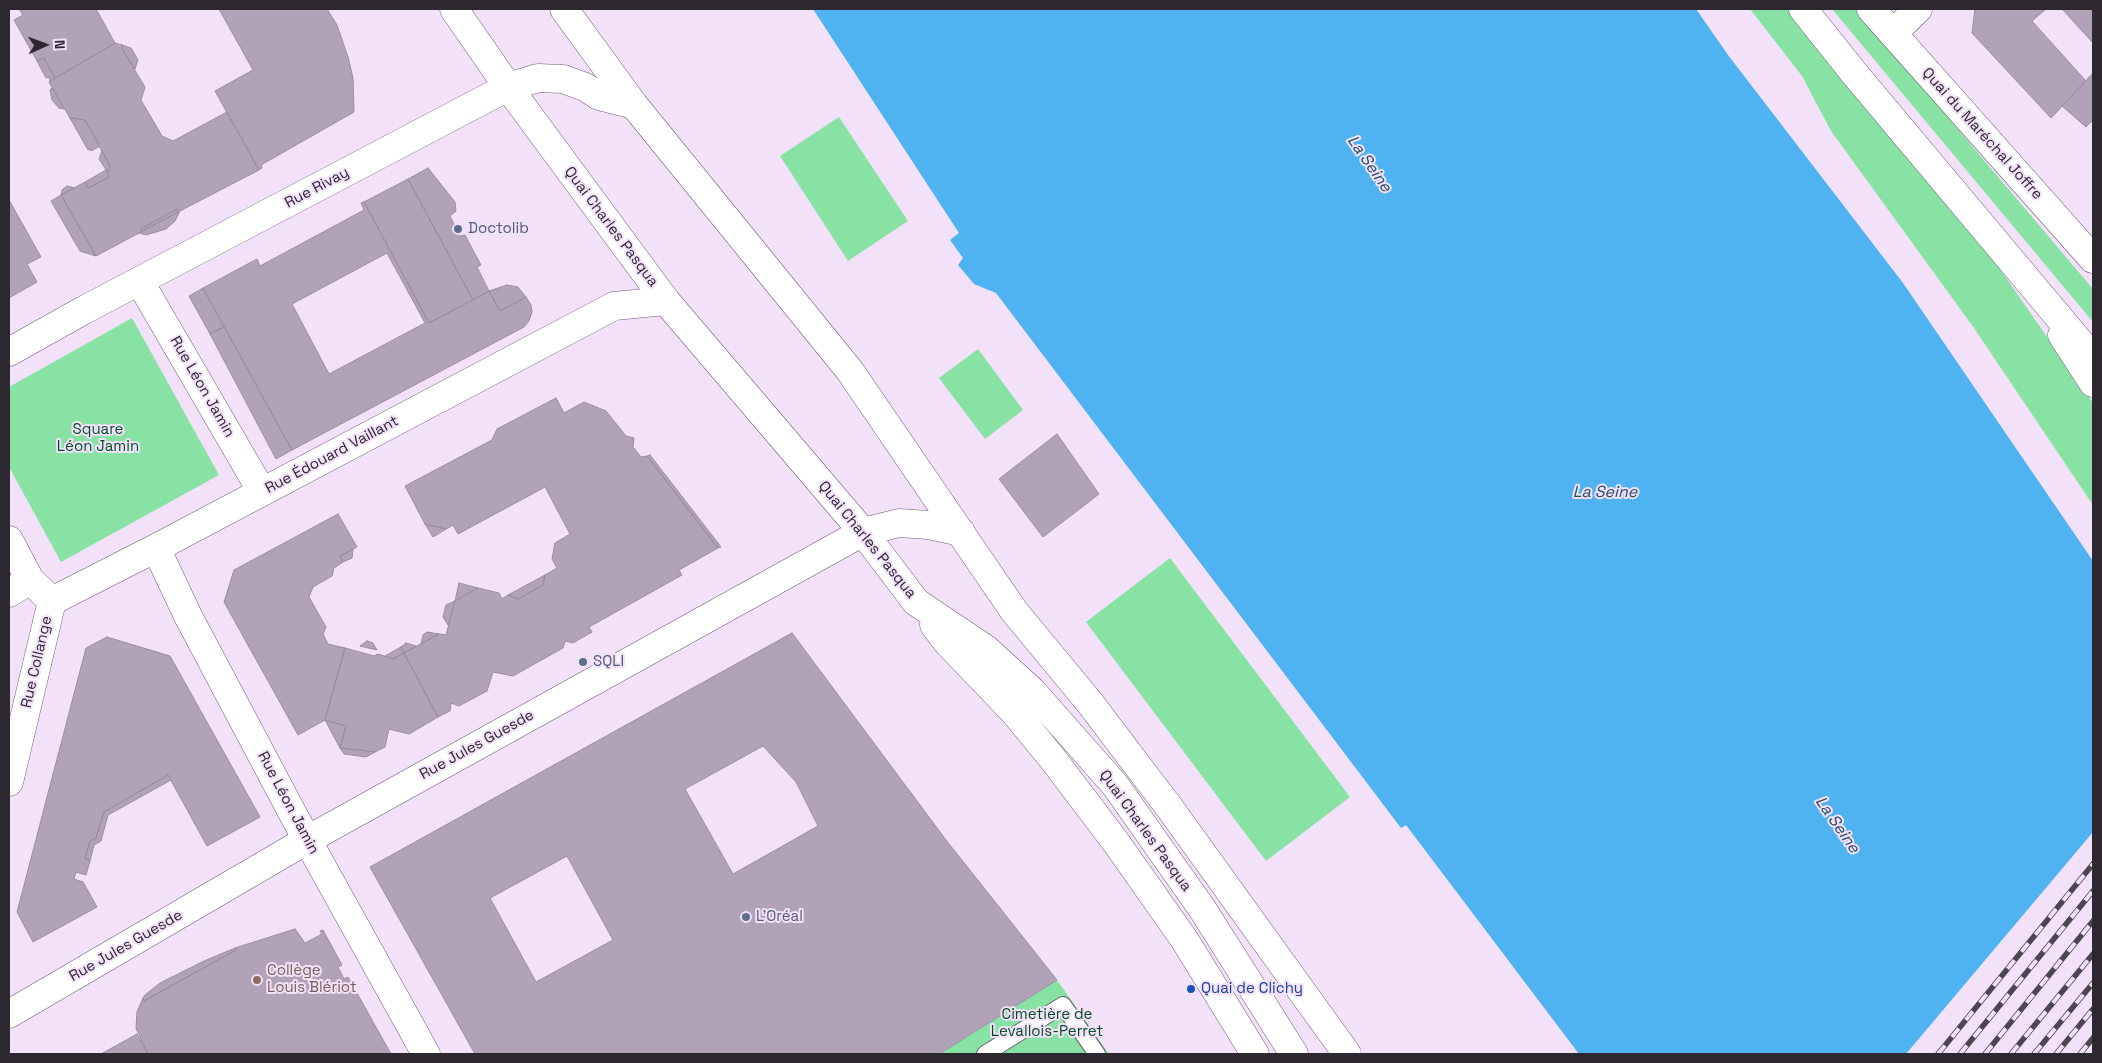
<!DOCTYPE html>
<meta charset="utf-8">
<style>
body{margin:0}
#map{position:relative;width:2102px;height:1063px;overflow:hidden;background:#f2e1f9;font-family:"Space Grotesk",sans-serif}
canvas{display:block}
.frame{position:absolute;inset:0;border:10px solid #2d2730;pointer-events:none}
.north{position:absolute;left:20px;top:20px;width:50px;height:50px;-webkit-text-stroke:4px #f2e1f9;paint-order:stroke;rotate:88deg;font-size:14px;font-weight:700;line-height:20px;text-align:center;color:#2d2730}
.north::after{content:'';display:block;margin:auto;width:18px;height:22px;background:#2d2730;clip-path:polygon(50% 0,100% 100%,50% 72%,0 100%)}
</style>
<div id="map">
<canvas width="2102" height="1063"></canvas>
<div class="frame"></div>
<div class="north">N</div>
</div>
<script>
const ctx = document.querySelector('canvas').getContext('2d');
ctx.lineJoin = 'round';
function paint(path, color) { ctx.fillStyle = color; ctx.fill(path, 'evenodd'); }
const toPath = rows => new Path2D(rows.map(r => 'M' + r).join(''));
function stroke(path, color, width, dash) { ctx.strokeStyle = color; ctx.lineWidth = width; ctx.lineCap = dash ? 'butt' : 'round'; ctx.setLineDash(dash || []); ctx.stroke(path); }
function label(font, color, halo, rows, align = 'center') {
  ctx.font = font + ' "Space Grotesk",sans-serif'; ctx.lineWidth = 4; ctx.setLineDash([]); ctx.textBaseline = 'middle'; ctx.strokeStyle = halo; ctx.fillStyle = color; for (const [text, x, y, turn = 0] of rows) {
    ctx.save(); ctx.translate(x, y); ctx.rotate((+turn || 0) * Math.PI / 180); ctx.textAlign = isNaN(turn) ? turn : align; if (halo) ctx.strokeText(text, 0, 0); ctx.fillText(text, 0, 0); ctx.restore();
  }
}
const green = toPath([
 [1750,9,1788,9,1952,207,1995,262,2093,403,2093,505,1974,328,1831,131,1802,76],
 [1832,9,1856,9,2093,289,2093,322],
 [839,117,908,221,848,261,780,156],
 [132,318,219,475,61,562,9,467,9,387],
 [978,349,1023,410,985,439,939,378],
 [1170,558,1350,797,1266,861,1086,622],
 [1057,980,1109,1054,939,1054]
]);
const water = toPath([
 [813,9,1696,9,1728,55,1903,283,2093,561,2093,1054,1579,1054,1406,825,1401,828,996,293,974,284,958,265,963,258,950,240,959,233]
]);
const pier = toPath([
 [2093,832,2093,1054,1906,1054,1922,1035]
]);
const building = toPath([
 [19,9,96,9,115,43,55,78,44,58,37,61,14,20,23,15,19,9],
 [219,9,327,9,337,25,348,57,353,78,354,112,261,165,262,168,259,170,215,91,253,70,219,9],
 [1975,9,2046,9,2032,21,2086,81,2051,118,1972,33,1975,9],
 [2062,9,2093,9,2093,43,2063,10,2062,9],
 [115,43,122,45,122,49,145,87,141,100,162,136,173,141,227,112,259,170,178,212,177,209,141,229,142,231,139,233,96,256,61,195,85,182,88,188,109,177,106,170,109,171,110,166,85,120,70,118,49,82,115,43],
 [122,45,131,48,138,60,135,69,122,49,122,45],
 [44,58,55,78,50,81,49,77,46,78,37,61,44,58],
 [2093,73,2093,120,2086,127,2062,106,2093,73],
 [52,88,60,101,64,109,59,108,52,100,50,90,52,88],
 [70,118,85,120,100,146,91,151,90,149,88,150,70,118],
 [102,151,110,166,109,171,106,170,99,159,102,151],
 [428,168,455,202,456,211,450,216,460,236,465,235,481,265,477,267,489,291,473,300,408,179,428,168],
 [106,170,109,177,88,188,85,182,106,170],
 [408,179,473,300,429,323,364,202,408,179],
 [67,186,75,188,61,195,62,190,67,186],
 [61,195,96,256,80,251,51,201,61,195],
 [9,200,41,257,27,264,37,282,9,298,9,200],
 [364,202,429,323,489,291,500,311,526,297,531,305,532,312,529,321,524,327,292,450,203,288,257,259,260,266,364,210,361,203,364,202],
 [387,253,425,323,329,374,292,304,387,253],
 [177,209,178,212,142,231,141,229,177,209],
 [180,211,175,221,166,229,146,235,139,233,180,211],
 [507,285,518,287,526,297,500,311,489,291,507,285],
 [203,288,224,327,210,334,189,296,203,288],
 [224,327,292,450,276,459,210,334,224,327],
 [556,398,564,413,584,402,606,411,626,436,634,438,633,447,641,457,647,456,718,548,679,570,682,575,589,627,592,632,573,643,565,641,563,648,513,676,493,672,487,691,459,706,451,703,450,711,438,717,404,653,439,634,446,635,455,601,478,588,499,593,502,599,508,595,518,599,543,585,545,575,557,568,552,559,555,543,570,534,545,487,458,534,453,525,446,529,425,524,405,486,492,440,497,429,556,398],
 [1057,434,1099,494,1043,537,999,479,1057,434],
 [650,455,721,547,718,548,647,456,650,455],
 [338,514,357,547,340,556,343,562,334,568,332,576,313,587,309,597,326,627,323,634,328,644,345,648,325,720,298,735,224,602,234,570,338,514],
 [425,524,446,529,433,537,425,524],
 [353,549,352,558,343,562,340,556,353,549],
 [545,575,543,585,518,599,508,595,545,575],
 [459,583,478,588,455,601,459,583],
 [455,601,448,625,443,617,446,605,455,601],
 [427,632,439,634,421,644,423,635,427,632],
 [792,633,946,840,1057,980,939,1054,475,1054,370,867,792,633],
 [763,746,796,782,818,826,733,874,685,789,763,746],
 [567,856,613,940,536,982,490,898,567,856],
 [107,637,170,656,260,817,207,846,168,775,104,812,96,838,90,841,85,858,90,861,86,875,76,872,74,879,83,882,97,907,33,942,17,912,86,648,107,637],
 [367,641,373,643,377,650,360,646,367,641],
 [406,643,416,646,404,653,401,647,406,643],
 [401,647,404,653,393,659,385,656,401,647],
 [345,648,374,656,378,654,393,659,404,653,438,717,409,734,389,729,385,747,375,752,340,748,346,726,325,720,345,648],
 [325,720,346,726,340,748,325,720],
 [340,748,375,752,366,757,344,754,340,748],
 [168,775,171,780,108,815,101,841,94,845,90,861,85,858,90,841,96,838,104,812,168,775],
 [295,929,305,943,322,934,320,931,323,930,342,965,338,967,344,979,348,977,391,1054,148,1054,136,1028,137,1012,143,998,144,1001,236,950,235,948,295,929],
 [235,948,236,950,144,1001,143,998,145,995,160,983,204,961,235,948],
 [137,1034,148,1054,101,1054,137,1034]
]);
const service = toPath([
 [985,1054,1063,1005,1097,1054]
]);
const minor = toPath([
 [1893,33,1918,9],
 [140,282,262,492],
 [2062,335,2093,383],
 [9,352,84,310,508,87,538,78,563,79,585,87,599,96,634,105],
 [9,540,30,580],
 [156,548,188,616,294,816,426,1054],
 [9,593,30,580,52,601],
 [52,601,156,548,614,306,666,301],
 [9,782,52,601],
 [9,1014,307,840,863,532,899,523,929,525,961,532]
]);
const primary = toPath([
 [454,9,508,87,666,301,863,532,916,602,986,649,1032,691,1115,785,1203,910,1294,1054],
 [564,9,634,105,850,371,1014,611,1090,703,1169,807,1347,1054],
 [1803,9,1854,73,2093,358],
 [1871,9,2093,259],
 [934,625,947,642,1015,713,1052,758,1115,841,1184,939,1255,1054]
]);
const rail = toPath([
 [1938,1054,2093,864],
 [1960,1054,2093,891],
 [1985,1054,2093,921],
 [2011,1054,2093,954],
 [2034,1054,2093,983],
 [2056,1054,2093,1009],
 [2080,1054,2093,1038]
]);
const markers = [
 [458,229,5,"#5c6f8a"],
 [583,662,5,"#5c6f8a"],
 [746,917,5,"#5c6f8a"],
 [257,980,5,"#8d6e63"],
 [1191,989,5,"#1a4fb4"]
];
const streetNames = [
 ["Quai du Maréchal Joffre",1982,134,48],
 ["Rue Rivay",317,188,-28],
 ["Quai Charles Pasqua",611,227,53],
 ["Rue Léon Jamin",202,387,60],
 ["Rue Édouard Vaillant",332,455,-28],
 ["Quai Charles Pasqua",867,540,51],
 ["Rue Collange",37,662,-77],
 ["Rue Jules Guesde",477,745,-29],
 ["Rue Léon Jamin",288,803,62],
 ["Quai Charles Pasqua",1145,831,54],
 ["Rue Jules Guesde",126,946,-30]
];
const serviceNames = [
 ["Doctolib",468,229],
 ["SQLI",593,662],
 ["L'Oréal",756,917]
];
const parkNames = [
 ["Square",98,430],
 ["Léon Jamin",98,447],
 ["Cimetière de",1047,1015],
 ["Levallois-Perret",1047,1032]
];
const educationNames = [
 ["Collège",267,971],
 ["Louis Blériot",267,988]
];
const transitNames = [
 ["Quai de Clichy",1201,989]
];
const waterNames = [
 ["La Seine",1369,164,55],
 ["La Seine",1605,493],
 ["La Seine",1837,825,55]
];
paint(green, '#88e2a4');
paint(water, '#4fb3f1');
paint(pier, '#f2e1f9');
paint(building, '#b2a2b8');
stroke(building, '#9b8ca2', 1);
stroke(service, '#6c5e71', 18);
stroke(minor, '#6c5e71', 29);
stroke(primary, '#6c5e71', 29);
stroke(service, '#fff', 16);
stroke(minor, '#fff', 28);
stroke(primary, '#fff', 28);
stroke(rail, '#4d4551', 5.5);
stroke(rail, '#f2e1f9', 4, [11]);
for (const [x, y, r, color] of markers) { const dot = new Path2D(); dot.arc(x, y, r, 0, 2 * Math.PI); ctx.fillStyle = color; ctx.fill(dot); stroke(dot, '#f2e1f9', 2); }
label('15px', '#2d2730', '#f2e1f9', streetNames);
label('15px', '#4e5e75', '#f2e1f9', serviceNames, 'left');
label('15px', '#014e26', '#f2e1f9', parkNames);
label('15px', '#785e54', '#f2e1f9', educationNames, 'left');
label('15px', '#164399', '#f2e1f9', transitNames, 'left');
label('italic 16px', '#234c66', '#f2e1f9', waterNames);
</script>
